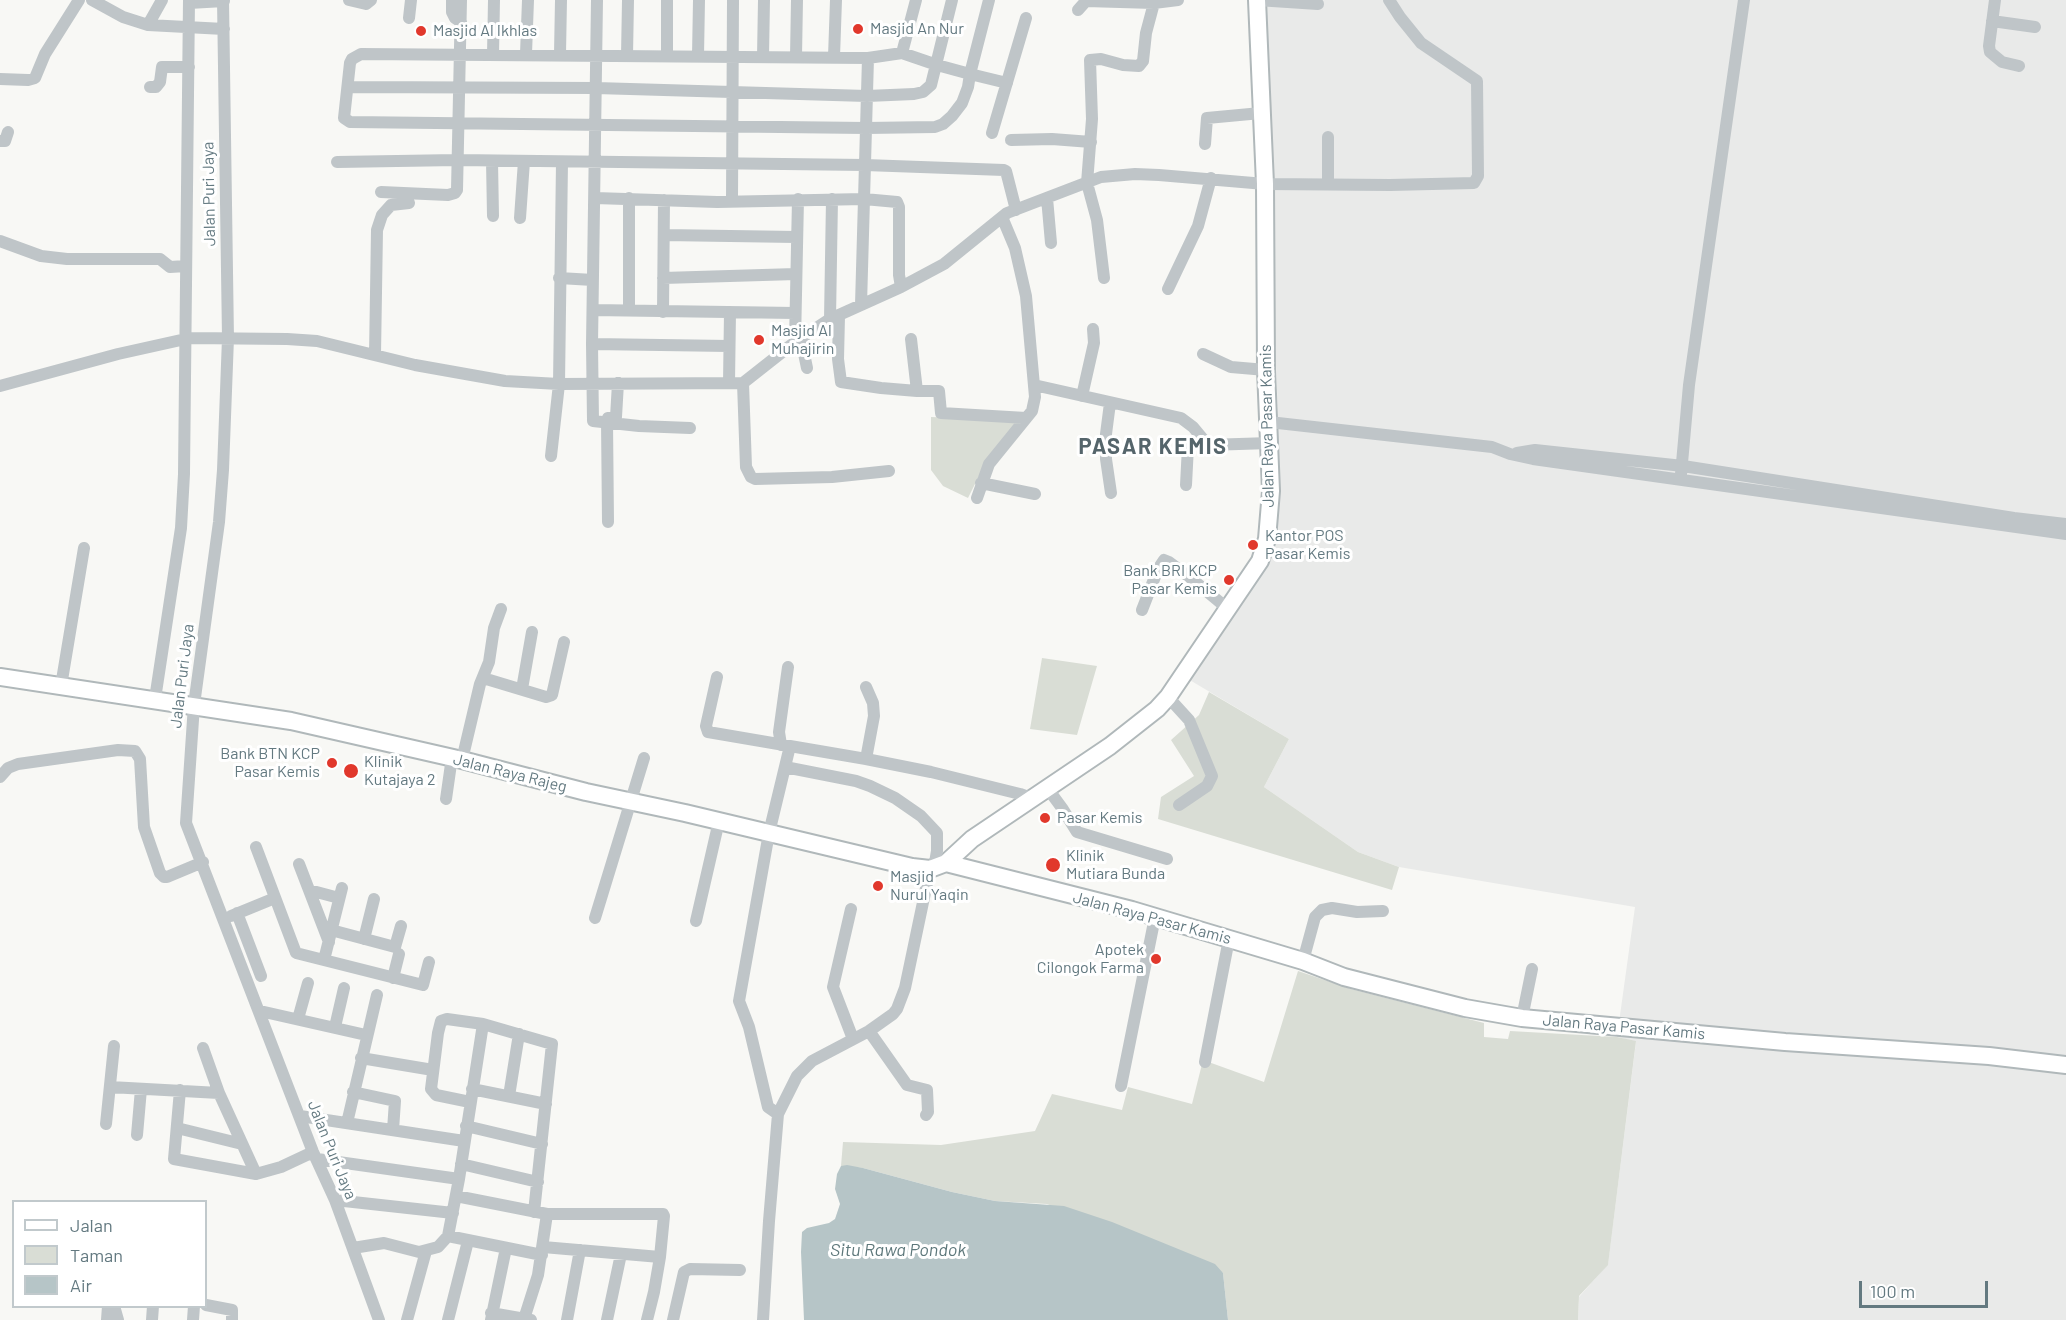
<!DOCTYPE html>
<style>
body{margin:0}
#map{position:relative;width:2066px;height:1320px;overflow:hidden;background:#f8f8f5;font-family:Barlow,sans-serif}
canvas{display:block}
.legend{position:absolute;left:12px;top:1200px;width:195px;height:108px;box-sizing:border-box;background:#fff;border:2px solid #c1c9cc;margin:0;padding:8px 10px;list-style:none;font-size:18px;color:#637980}
.legend li{display:flex;align-items:center;gap:12px;height:30px}
.legend b{width:30px;border:2px solid #c1c9cc}
.scale{position:absolute;left:1859px;top:1281px;width:129px;height:27px;box-sizing:border-box;border:3px solid #637980;border-top:0;padding-left:8px;font-size:18px;line-height:21px;white-space:nowrap;color:#637980;-webkit-text-stroke:4px #fff;paint-order:stroke}
</style>
<div id="map">
<canvas width="2066" height="1320"></canvas>
<ul class="legend">
<li><b style="height:8px;background:#fff"></b>Jalan</li>
<li><b style="height:16px;background:#d9ddd5"></b>Taman</li>
<li><b style="height:16px;background:#b6c5c7"></b>Air</li>
</ul>
<div class="scale">100 m</div>
</div>
<script>
const ctx = document.querySelector('canvas').getContext('2d');
ctx.lineJoin = 'round';
function paint(path, color) { ctx.fillStyle = color; ctx.fill(path, 'evenodd'); }
const toPath = rows => new Path2D(rows.map(r => 'M' + r).join(''));
function stroke(path, color, width, dash) { ctx.strokeStyle = color; ctx.lineWidth = width; ctx.lineCap = dash ? 'butt' : 'round'; ctx.setLineDash(dash || []); ctx.stroke(path); }
function label(font, color, halo, rows, align = 'center') {
  ctx.font = font + ' Barlow,sans-serif'; ctx.lineWidth = 6; ctx.setLineDash([]); ctx.textBaseline = 'middle'; ctx.strokeStyle = halo; ctx.fillStyle = color; for (const [text, x, y, turn = 0] of rows) {
    ctx.save(); ctx.translate(x, y); ctx.rotate((+turn || 0) * Math.PI / 180); ctx.textAlign = isNaN(turn) ? turn : align; if (halo) ctx.strokeText(text, 0, 0); ctx.fillText(text, 0, 0); ctx.restore();
  }
}
const built = toPath([
 [1260,0,2066,0,2066,1320,1578,1320,1579,1297,1608,1264,1636,1042,1617,1037,1635,907,1399,867,1358,852,1264,787,1289,739,1188,679,1272,545,1278,412]
]);
const green = toPath([
 [931,417,1022,420,990,454,968,498,943,486,931,470],
 [1042,658,1097,666,1077,735,1030,729],
 [1209,692,1289,739,1264,787,1358,852,1399,867,1392,890,1158,819,1161,797,1194,776,1171,740,1199,715],
 [1298,971,1351,989,1484,1023,1484,1037,1508,1039,1510,1031,1617,1037,1636,1041,1608,1265,1579,1296,1578,1320,1228,1320,1223,1273,1047,1204,995,1201,952,1192,863,1168,841,1166,843,1142,941,1145,1035,1131,1052,1094,1122,1110,1128,1087,1192,1104,1203,1060,1264,1082]
]);
const water = toPath([
 [847,1165,863,1168,952,1192,995,1201,1064,1206,1112,1222,1215,1264,1223,1273,1228,1320,804,1320,801,1252,802,1232,807,1228,829,1223,835,1219,840,1204,835,1189,837,1174,841,1166]
]);
const minor = toPath([
 [92,0,123,17,148,25,224,29],
 [223,0,228,338,223,470,219,522,194,705,186,823,313,1152,335,1200,379,1320],
 [349,0,366,4,371,0],
 [452,0,452,12,455,18,461,22],
 [597,0,592,344,593,421,639,426,690,428],
 [989,0,970,74,968,87,962,103,952,116,943,124,935,127,866,128,350,122,344,118,350,63,352,59,361,54,868,58,902,53,937,65,970,74,1007,83],
 [1257,0,1318,4],
 [1995,0,1989,46,1990,52,2002,62,2019,66],
 [189,3,224,1],
 [1078,10,1086,1,1154,3,1178,0],
 [409,18,411,0],
 [1992,21,2035,27],
 [148,25,162,0],
 [902,53,916,0],
 [526,54,528,0],
 [560,54,561,0],
 [493,55,494,0],
 [627,56,628,0],
 [667,56,667,0],
 [698,56,699,0],
 [763,57,764,0],
 [796,57,797,0],
 [834,57,836,0],
 [0,79,28,80,35,78,45,54,79,0],
 [150,87,156,87,160,82,162,67,189,67],
 [348,87,596,88,867,96,914,94,923,92,931,85,952,0],
 [992,133,1026,18],
 [1011,140,1052,139,1091,142],
 [0,141,5,141,8,132],
 [1205,144,1207,118,1261,113],
 [492,161,493,216],
 [337,162,457,160,865,165,1004,170,1006,171,1016,210],
 [1328,184,1328,137],
 [381,192,448,195,455,193,457,190,461,0],
 [595,198,717,202,864,199,897,202,899,207,899,275,901,287],
 [629,198,629,311],
 [1047,198,1051,243],
 [732,201,733,0],
 [520,218,524,161],
 [664,235,796,237],
 [0,241,41,256,67,259,160,259,170,267,186,266],
 [559,278,593,280],
 [663,278,796,274],
 [1104,278,1097,220,1087,183,1092,119,1090,60,1101,59,1123,65,1139,66,1143,61,1146,33,1154,3],
 [1168,289,1198,226,1211,178],
 [861,305,868,58],
 [593,310,795,313],
 [663,312,664,200],
 [839,316,838,359,841,382,881,388,917,391,911,339],
 [830,319,832,199],
 [801,339,807,368],
 [795,342,798,199],
 [592,344,729,346],
 [1203,354,1231,367,1266,370],
 [375,355,377,230,382,215,391,205,409,203],
 [729,383,730,312],
 [743,383,746,467,751,477,755,479,832,477,889,471],
 [1034,385,1181,418,1193,427,1208,445,1270,443],
 [0,386,118,354,190,338,287,339,317,341,415,365,505,381,559,384,743,383,795,342,830,319,901,287,944,264,1007,213,1101,177,1135,174,1159,175,1265,184,1390,185,1474,183,1478,176,1477,81,1421,43,1400,17,1389,0],
 [917,391,939,391,941,413,1026,418],
 [1082,396,1094,343,1093,329],
 [1110,403,1106,434,1106,459,1111,493],
 [1269,422,1492,447,1510,454,1533,459,2066,534],
 [1517,453,1535,450,1683,466,2014,518,2066,524],
 [551,456,559,384,562,162],
 [1681,474,1689,385,1744,0],
 [981,483,1035,494],
 [1186,485,1188,446,1191,443,1205,442],
 [977,498,989,464,1032,411,1035,397,1026,296,1015,248,1002,217],
 [608,522,607,421,608,418,616,417,618,383],
 [1142,610,1158,569,1164,560,1169,562,1192,579,1228,609],
 [717,677,706,726,708,732,866,759,931,772,1020,794,1031,798],
 [483,678,546,697,552,695,564,642],
 [61,686,84,548],
 [522,689,532,632],
 [1168,697,1189,720,1212,776,1207,786,1179,805],
 [155,699,181,528,184,474,189,0],
 [781,745,779,732,788,667],
 [866,759,874,716,873,703,866,687],
 [462,760,480,684,489,662,494,628,501,609],
 [785,767,856,781,870,786,895,798,921,816,937,833,937,851,934,868],
 [0,777,8,768,18,764,118,750,135,751,140,759,144,827,160,873,164,877,167,877,203,862],
 [1048,789,1062,808,1077,832,1167,859],
 [446,799,451,764,450,757],
 [256,847,296,953,423,985,429,962],
 [299,864,329,942],
 [309,890,339,898],
 [851,909,833,987,853,1039],
 [237,913,261,976],
 [231,916,275,898],
 [595,918,644,758],
 [696,921,719,821],
 [331,930,395,947,401,926],
 [364,939,374,899],
 [324,960,342,888],
 [1303,961,1315,917,1322,910,1332,908,1357,912,1383,911],
 [393,978,399,954],
 [260,1011,366,1035],
 [1522,1018,1532,969],
 [298,1019,308,983],
 [335,1027,344,988],
 [869,1031,907,1085,927,1090,928,1112,926,1115],
 [203,1048,219,1093,256,1174],
 [361,1058,433,1070],
 [1205,1062,1229,939],
 [1121,1086,1155,917],
 [110,1087,219,1093],
 [472,1089,546,1104],
 [180,1090,174,1159,256,1174,281,1167,313,1152],
 [353,1092,395,1101,393,1130],
 [509,1096,519,1034],
 [470,1102,436,1095,431,1089,438,1033,441,1021,447,1019,483,1024,552,1044,534,1212],
 [778,1114,768,1107,749,1027,739,1001,769,833,790,746],
 [300,1116,464,1141],
 [347,1123,377,995],
 [106,1124,114,1046],
 [466,1126,542,1144],
 [177,1128,242,1144],
 [137,1135,141,1089],
 [317,1159,459,1179],
 [461,1164,538,1182],
 [456,1196,547,1214,663,1214,664,1216,660,1257,654,1292,647,1320],
 [335,1200,453,1213],
 [448,1236,542,1255],
 [543,1247,660,1257],
 [353,1248,384,1243,419,1252,438,1247,448,1236,459,1179,483,1024],
 [206,1305,232,1310,232,1320],
 [114,1306,118,1320],
 [491,1313,531,1320],
 [524,1319,538,1275,547,1214],
 [107,1320,108,1306],
 [152,1320,153,1306],
 [193,1320,194,1306],
 [407,1320,426,1251],
 [448,1320,468,1241],
 [491,1320,506,1248],
 [567,1320,580,1250],
 [607,1320,621,1254],
 [673,1320,684,1272,690,1269,740,1270],
 [763,1320,769,1221,778,1114,797,1076,812,1061,869,1031,893,1014,897,1009,905,988,930,869]
]);
const major = toPath([
 [0,677,291,721,462,760,586,792,685,813,912,867,930,869,946,863,972,839,1110,746,1157,709,1168,697,1260,561,1267,539,1271,491,1266,370,1265,184,1257,0],
 [946,863,1132,910,1303,961,1344,977,1465,1008,1522,1018,1785,1042,1989,1056,2066,1065]
]);
const markers = [
 [858,29,6,"#e1382c"],
 [421,31,6,"#e1382c"],
 [759,340,6,"#e1382c"],
 [1253,545,6,"#e1382c"],
 [1229,580,6,"#e1382c"],
 [332,763,6,"#e1382c"],
 [351,771,8,"#e1382c"],
 [1045,818,6,"#e1382c"],
 [1053,865,8,"#e1382c"],
 [878,886,6,"#e1382c"],
 [1156,959,6,"#e1382c"]
];
const poiNames = [
 ["Masjid An Nur",870,29],
 ["Masjid Al Ikhlas",433,31],
 ["Masjid Al",771,331],
 ["Muhajirin",771,349],
 ["Kantor POS",1265,536],
 ["Pasar Kemis",1265,554],
 ["Bank BRI KCP",1217,571,"right"],
 ["Pasar Kemis",1217,589,"right"],
 ["Bank BTN KCP",320,754,"right"],
 ["Pasar Kemis",320,772,"right"],
 ["Klinik",364,762],
 ["Kutajaya 2",364,780],
 ["Pasar Kemis",1057,818],
 ["Klinik",1066,856],
 ["Mutiara Bunda",1066,874],
 ["Masjid",890,877],
 ["Nurul Yaqin",890,895],
 ["Apotek",1144,950,"right"],
 ["Cilongok Farma",1144,968,"right"]
];
const streetNames = [
 ["Jalan Puri Jaya",209,194,-91],
 ["Jalan Raya Pasar Kamis",1267,426,-91],
 ["Jalan Puri Jaya",182,676,-83],
 ["Jalan Raya Rajeg",510,773,14],
 ["Jalan Raya Pasar Kamis",1152,918,15],
 ["Jalan Raya Pasar Kamis",1624,1027,5],
 ["Jalan Puri Jaya",332,1150,68]
];
const waterNames = [
 ["Situ Rawa Pondok",898,1250]
];
const districtNames = [
 ["PASAR KEMIS",1153,447]
];
paint(built, '#e9eae9');
paint(green, '#d9ddd5');
paint(water, '#b6c5c7');
stroke(major, '#b0b8ba', 20);
stroke(minor, '#bfc5c8', 12);
stroke(major, '#fff', 16);
for (const [x, y, r, color] of markers) { const dot = new Path2D(); dot.arc(x, y, r, 0, 2 * Math.PI); ctx.fillStyle = color; ctx.fill(dot); stroke(dot, '#fff', 2); }
label('16px', '#637980', '#fff', poiNames, 'left');
label('16px', '#637980', '#fff', streetNames);
label('italic 18px', '#5e787b', '#fff', waterNames);
ctx.letterSpacing = '1.5px';
label('bold 22px', '#55656b', '#fff', districtNames);
ctx.letterSpacing = '0px';
</script>
